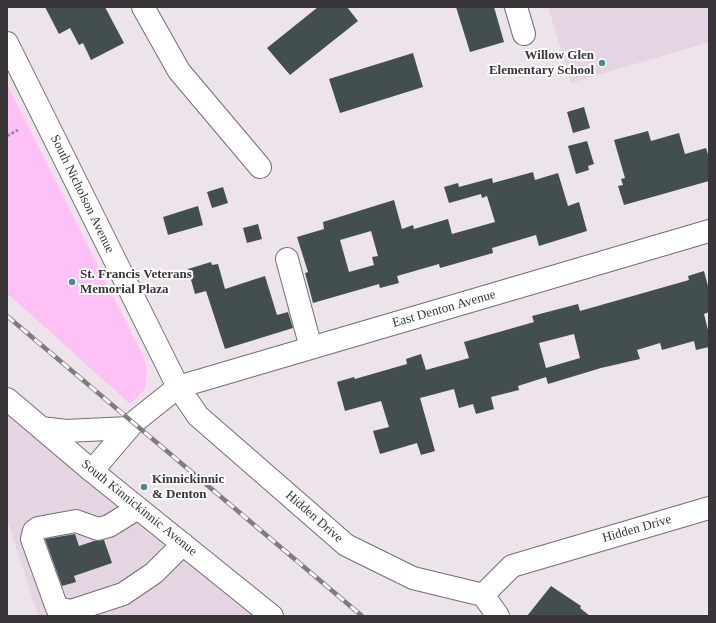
<!DOCTYPE html>
<style>
body{margin:0}
#map{position:relative;width:716px;height:623px;overflow:hidden;background:#ede3eb;font-family:Georgia,serif}
canvas{display:block}
.frame{position:absolute;inset:0;border:8px solid #383437;pointer-events:none}
</style>
<div id="map">
<canvas width="716" height="623"></canvas>
<div class="frame"></div>
</div>
<script>
const ctx = document.querySelector('canvas').getContext('2d');
ctx.lineJoin = 'round';
function paint(path, color) { ctx.fillStyle = color; ctx.fill(path, 'evenodd'); }
const toPath = rows => new Path2D(rows.map(r => 'M' + r).join(''));
function stroke(path, color, width, dash) { ctx.strokeStyle = color; ctx.lineWidth = width; ctx.lineCap = dash ? 'butt' : 'round'; ctx.setLineDash(dash || []); ctx.stroke(path); }
function label(font, color, halo, rows, align = 'center') {
  ctx.font = font + ' Georgia,serif'; ctx.lineWidth = 4; ctx.setLineDash([]); ctx.textBaseline = 'middle'; ctx.strokeStyle = halo; ctx.fillStyle = color; for (const [text, x, y, turn = 0] of rows) {
    ctx.save(); ctx.translate(x, y); ctx.rotate((+turn || 0) * Math.PI / 180); ctx.textAlign = isNaN(turn) ? turn : align; if (halo) ctx.strokeText(text, 0, 0); ctx.fillText(text, 0, 0); ctx.restore();
  }
}
const built = toPath([
 [548,7,709,7,709,42,571,83],
 [7,399,272,616,38,616,7,519]
]);
const green = toPath([
 [7,84,143,356,147,370,145,389,130,404,7,293]
]);
const building = toPath([
 [45,7,105,7,124,43,91,60,83,43,79,45,70,28,59,34],
 [318,7,347,7,358,21,290,75,267,48],
 [456,7,494,7,504,42,470,52],
 [413,53,423,87,340,113,329,79],
 [584,107,590,128,573,133,567,112],
 [648,131,651,141,679,133,685,154,706,148,709,158,709,181,624,205,618,186,623,185,621,179,625,178,614,140],
 [587,141,594,164,588,166,589,170,576,174,568,146],
 [533,172,535,180,558,173,568,206,579,202,587,231,539,246,536,235,492,248,493,253,440,268,439,264,397,276,399,283,380,288,379,284,313,303,305,273,308,272,297,237,324,229,323,222,394,200,402,229,413,225,414,229,448,219,452,234,495,222,487,196,482,198,481,194,449,203,444,187,458,183,459,187,492,178,493,183],
 [371,231,378,256,372,257,374,265,349,272,340,240],
 [223,187,228,203,212,208,207,192],
 [198,206,203,225,168,235,163,217],
 [258,224,262,239,247,243,243,228],
 [211,262,212,265,218,264,225,289,265,276,277,315,288,312,293,328,225,349,206,291,195,294,188,269],
 [704,271,709,290,709,312,704,314,709,334,709,347,696,350,694,341,662,350,660,343,637,350,640,359,601,368,548,384,546,377,518,386,519,390,491,397,494,409,476,414,473,404,459,408,454,389,420,398,435,451,421,455,417,443,380,454,373,431,389,427,381,401,345,411,337,382,354,377,355,379,407,364,406,359,421,354,426,370,469,358,464,342,534,322,532,316,578,304,580,311,689,280,688,276],
 [574,334,580,358,546,368,539,343],
 [75,534,79,546,94,541,104,540,112,563,74,576,76,582,62,586,45,539],
 [551,586,581,606,580,608,590,616,527,616]
]);
const path = toPath([
 [7,136,18,130]
]);
const minor = toPath([
 [143,7,179,71,260,167],
 [516,7,524,34],
 [7,43,178,387,198,416,346,545,413,578,483,595,498,616],
 [287,259,311,348],
 [7,399,92,471,272,616],
 [41,428,66,431,129,428],
 [92,471,133,423,178,387,709,231],
 [138,508,109,526,98,529,76,521,38,528,34,531,32,539,57,608,71,611,123,594,154,573,183,544],
 [483,595,512,566,709,508]
]);
const rail = toPath([
 [7,316,362,616]
]);
const markers = [
 [602,63,4,"#448c92"],
 [72,282,4,"#448c92"],
 [144,487,4,"#448c92"]
];
const poiNames = [
 ["Willow Glen",594,56,"right"],
 ["Elementary School",594,71,"right"],
 ["St. Francis Veterans",80,275],
 ["Memorial Plaza",80,290],
 ["Kinnickinnic",152,480],
 ["& Denton",152,495]
];
const streetNames = [
 ["South Nicholson Avenue",82,194,64],
 ["East Denton Avenue",444,309,-16],
 ["South Kinnickinnic Avenue",139,508,39],
 ["Hidden Drive",314,517,41],
 ["Hidden Drive",637,529,-16]
];
paint(built, '#e5d5e2');
paint(green, '#ffc0f6');
paint(building, '#424e4f');
stroke(minor, '#756c74', 24);
stroke(path, '#8b858a', 2.5, [3, 2]);
stroke(minor, '#fff', 22);
stroke(rail, '#817b80', 4.5);
stroke(rail, '#fff', 3, [9]);
for (const [x, y, r, color] of markers) { const dot = new Path2D(); dot.arc(x, y, r, 0, 2 * Math.PI); ctx.fillStyle = color; ctx.fill(dot); stroke(dot, '#fff', 1.5); }
label('bold 13px', '#383437', '#fff', poiNames, 'left');
label('13px', '#383437', '#fff', streetNames);
</script>
